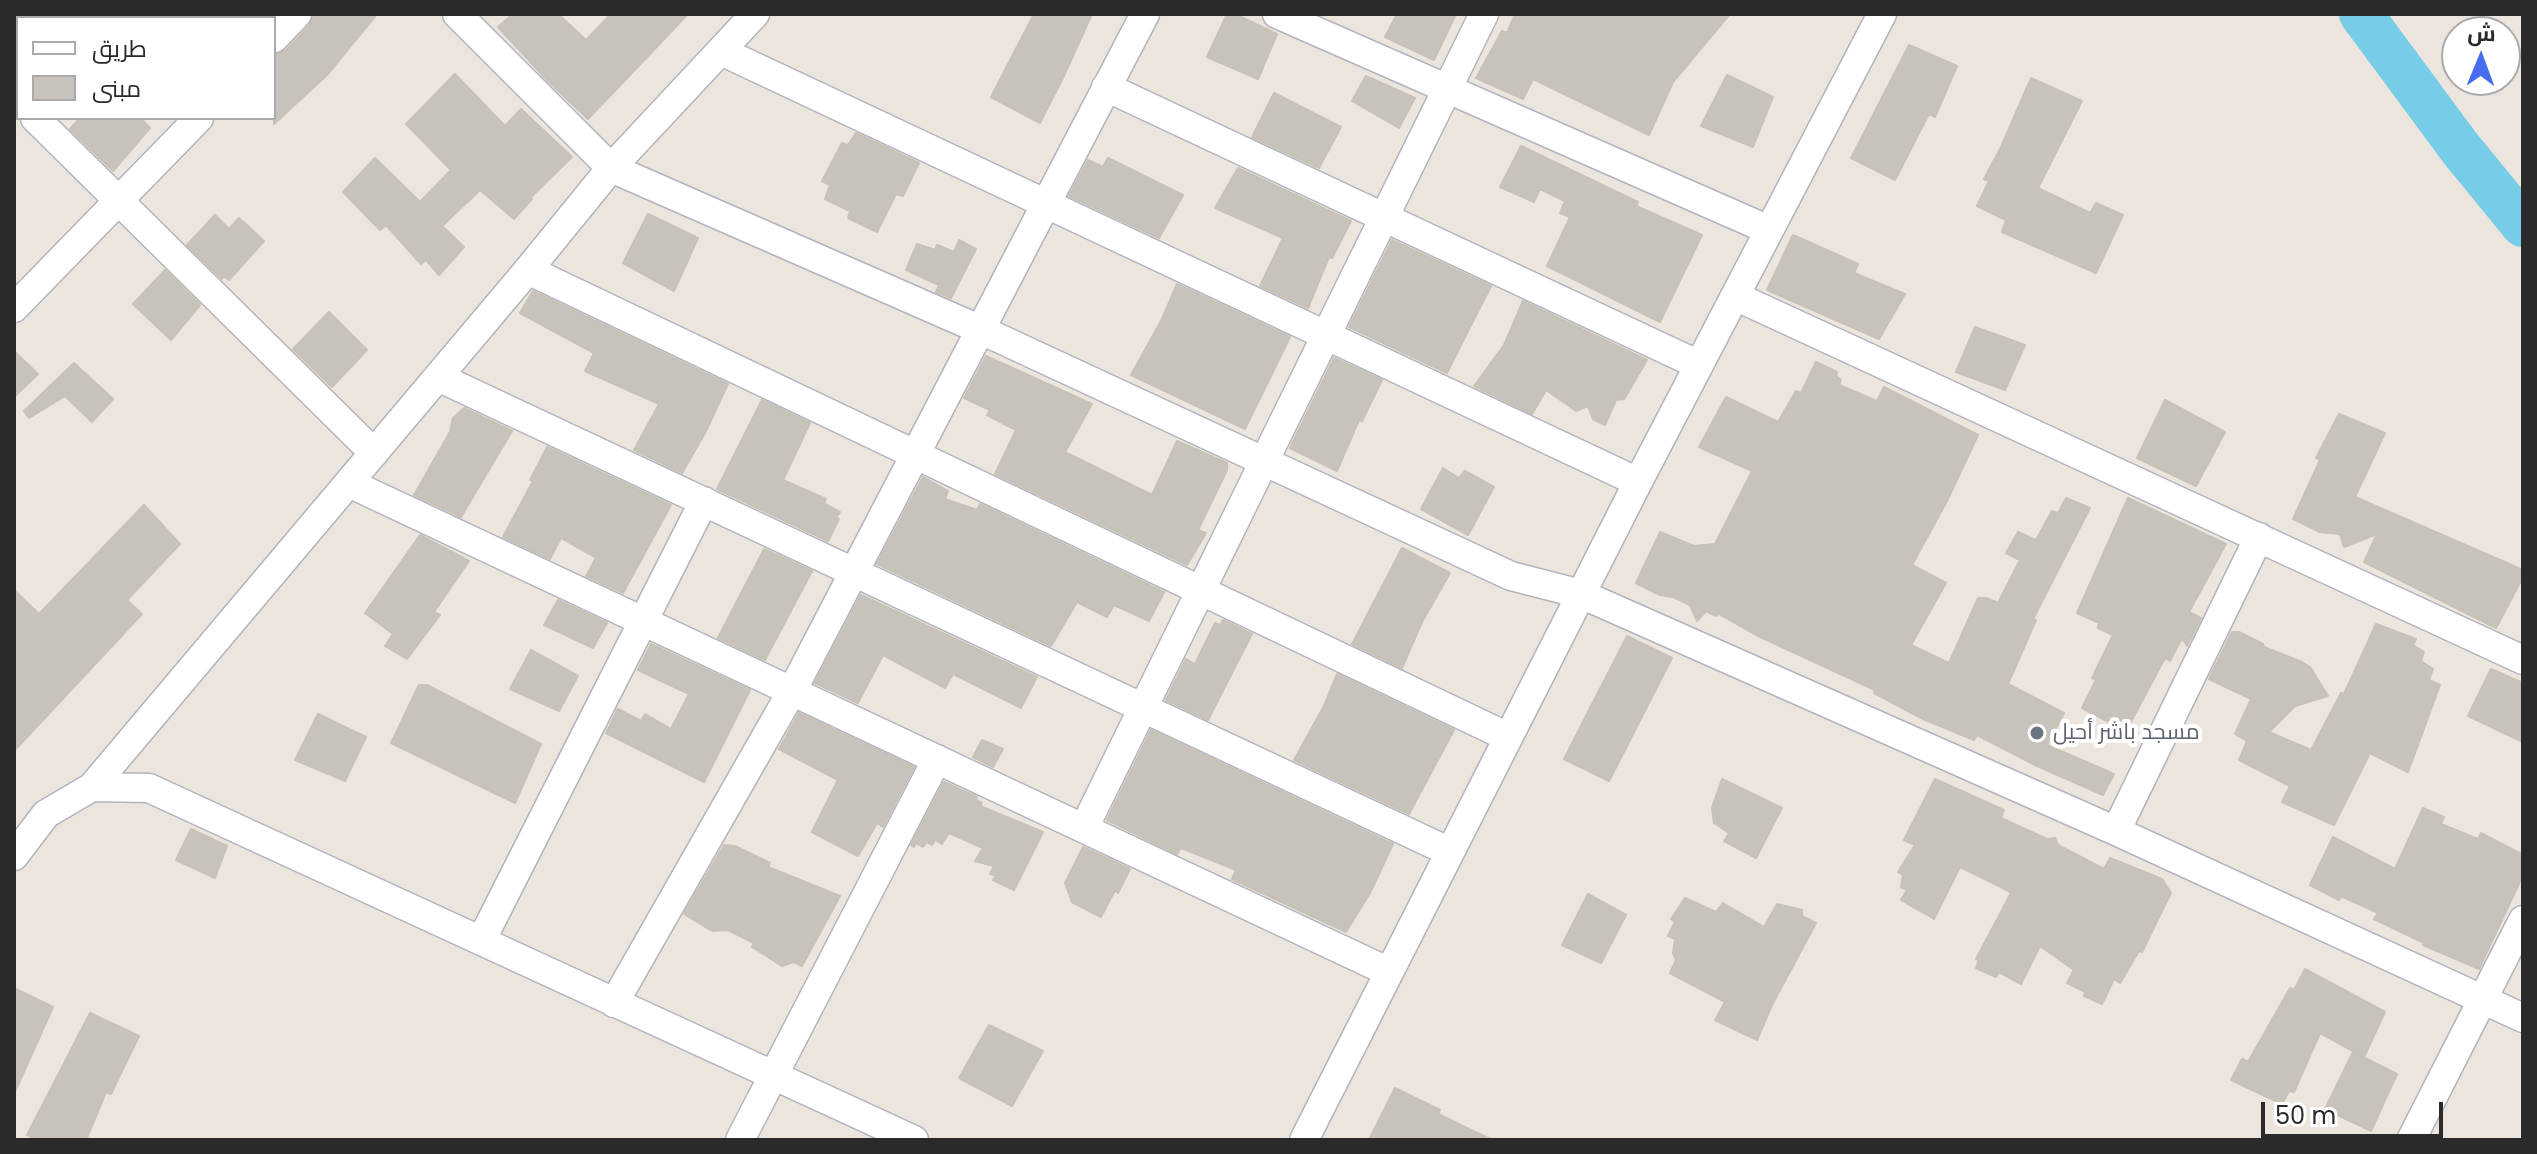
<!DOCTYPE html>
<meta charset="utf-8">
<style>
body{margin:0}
#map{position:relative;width:2537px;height:1154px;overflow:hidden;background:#ebe5dd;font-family:Poppins,Cairo,sans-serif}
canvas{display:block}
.frame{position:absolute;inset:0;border:16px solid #2a2a2a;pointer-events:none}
.legend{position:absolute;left:16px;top:16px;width:260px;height:104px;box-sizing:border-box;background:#fff;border:2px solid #aaa;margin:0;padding:10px 14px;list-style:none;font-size:24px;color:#2a2a2a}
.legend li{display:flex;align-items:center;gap:16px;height:40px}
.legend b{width:40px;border:2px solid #aaa}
.north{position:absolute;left:2441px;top:16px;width:80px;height:80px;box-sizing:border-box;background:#fff;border:2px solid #aaa;border-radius:50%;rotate:1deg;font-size:22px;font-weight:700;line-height:32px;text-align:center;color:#2a2a2a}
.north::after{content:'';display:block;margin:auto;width:28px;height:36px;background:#476dee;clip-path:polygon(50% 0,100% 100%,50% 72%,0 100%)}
.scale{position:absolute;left:2261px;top:1102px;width:182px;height:36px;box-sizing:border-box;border:4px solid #2a2a2a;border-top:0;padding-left:10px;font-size:24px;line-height:28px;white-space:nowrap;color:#2a2a2a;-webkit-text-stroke:6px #fff;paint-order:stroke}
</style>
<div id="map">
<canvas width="2537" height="1154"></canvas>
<div class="frame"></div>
<ul class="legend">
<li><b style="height:10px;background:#fff"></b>طريق</li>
<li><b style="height:22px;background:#c7c3bc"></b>مبنى</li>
</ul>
<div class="north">ش</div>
<div class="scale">50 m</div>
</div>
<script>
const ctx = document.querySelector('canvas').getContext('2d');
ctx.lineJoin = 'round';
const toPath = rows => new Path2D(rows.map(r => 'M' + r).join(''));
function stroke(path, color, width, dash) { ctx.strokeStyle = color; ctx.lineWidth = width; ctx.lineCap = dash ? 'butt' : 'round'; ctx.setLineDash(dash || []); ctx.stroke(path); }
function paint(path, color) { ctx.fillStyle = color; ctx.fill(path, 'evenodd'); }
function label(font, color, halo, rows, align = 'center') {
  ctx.font = font + ' Poppins,Cairo,sans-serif'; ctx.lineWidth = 8; ctx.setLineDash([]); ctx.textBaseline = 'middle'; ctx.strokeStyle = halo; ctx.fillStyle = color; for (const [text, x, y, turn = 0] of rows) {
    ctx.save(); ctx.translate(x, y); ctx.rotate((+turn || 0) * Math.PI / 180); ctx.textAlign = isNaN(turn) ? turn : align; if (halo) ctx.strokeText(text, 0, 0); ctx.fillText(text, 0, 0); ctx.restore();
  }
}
const river = toPath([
 [2361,14,2460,148,2523,225]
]);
const building = toPath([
 [314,14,377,14,327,75,274,124,274,55,286,50,309,26,314,14],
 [513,14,558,14,586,40,611,14,688,14,588,119,548,81,498,27,513,14],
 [1034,14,1092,14,1062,80,1040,123,991,97,1034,14],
 [1227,14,1235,14,1277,34,1258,79,1207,57,1227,14],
 [1397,14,1456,14,1434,60,1385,37,1397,14],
 [1515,14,1730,14,1673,82,1649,135,1533,79,1523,99,1476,78,1502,31,1507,33,1515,14],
 [1909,45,1957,66,1935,117,1929,114,1895,180,1851,158,1909,45],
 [455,74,505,126,521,109,572,157,530,198,532,199,514,219,480,190,442,226,464,247,439,275,426,260,421,264,386,225,380,230,343,192,375,158,420,202,451,170,406,124,455,74],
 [1727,75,1773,97,1753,147,1701,126,1727,75],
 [1366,76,1415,98,1399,128,1352,101,1366,76],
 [2031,78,2082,101,2038,188,2090,213,2096,203,2123,215,2096,273,2002,232,2006,220,1977,206,1989,181,1984,179,2001,147,2031,78],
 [1274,93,1341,127,1319,168,1252,137,1274,93],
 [80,118,140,118,150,128,113,171,70,129,80,118],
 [856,133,919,163,903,196,896,194,877,232,848,218,850,211,825,199,830,185,822,181,842,143,848,145,856,133],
 [1521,146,1638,202,1636,206,1702,235,1660,322,1547,266,1570,217,1560,213,1565,201,1540,189,1534,202,1500,187,1521,146],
 [1108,158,1183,195,1159,238,1069,196,1088,160,1103,167,1108,158],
 [1238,168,1351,221,1332,258,1329,257,1308,308,1260,286,1283,238,1215,208,1238,168],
 [648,214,698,238,674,291,623,263,648,214],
 [215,215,229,229,239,218,264,241,229,280,224,276,222,279,187,245,215,215],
 [1793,235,1858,264,1854,273,1905,294,1879,339,1767,290,1793,235],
 [959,240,976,249,951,298,936,292,939,285,906,270,917,244,935,250,937,245,954,252,959,240],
 [1392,240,1491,286,1447,373,1349,327,1392,240],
 [165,270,200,305,171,340,133,304,165,270],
 [1177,284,1290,337,1245,429,1131,375,1162,319,1177,284],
 [533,291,728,384,705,433,682,473,634,450,659,404,585,371,594,353,520,313,533,291],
 [1523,301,1647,360,1624,399,1616,400,1605,425,1593,419,1588,406,1576,411,1546,390,1532,414,1474,386,1504,345,1523,301],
 [329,312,367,350,332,387,293,349,329,312],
 [1975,327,2025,345,2005,390,1956,372,1975,327],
 [14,351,38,374,14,397,14,351],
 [986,356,1092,404,1065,452,1152,495,1177,441,1227,463,1227,470,1198,530,1206,533,1187,565,995,474,1016,430,987,415,990,410,964,398,986,356],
 [1334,358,1382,380,1362,421,1359,420,1337,471,1290,448,1334,358],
 [1816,362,1837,372,1836,376,1841,380,1839,385,1877,401,1884,387,1978,435,1947,501,1912,565,1946,583,1911,645,1949,663,1978,598,1986,598,1998,603,2020,560,2006,553,2018,532,2036,540,2052,511,2058,513,2066,498,2090,508,2033,619,2036,620,2008,684,2064,713,2047,745,2114,774,2103,795,2037,766,1977,735,1974,740,1923,719,1874,693,1875,690,1756,635,1719,614,1716,616,1706,611,1697,621,1690,605,1673,597,1660,595,1636,583,1660,532,1694,546,1715,544,1752,471,1699,447,1726,397,1778,422,1796,391,1801,393,1816,362],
 [74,363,113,399,92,422,65,396,29,418,24,411,74,363],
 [762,400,810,423,783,480,826,499,824,503,840,512,836,517,839,519,828,541,717,489,762,400],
 [2165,400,2225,432,2196,486,2137,458,2165,400],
 [464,408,512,431,461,517,414,495,450,432,453,418,464,408],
 [2339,414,2385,433,2355,497,2523,570,2523,577,2496,628,2364,562,2377,534,2344,547,2340,534,2320,532,2293,519,2320,460,2316,458,2339,414],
 [547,447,671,505,623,593,586,576,596,558,561,538,550,559,503,537,533,481,530,480,547,447],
 [1443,468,1459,478,1465,471,1494,487,1468,535,1421,509,1443,468],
 [923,477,948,491,945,499,977,510,980,504,1164,592,1149,621,1114,605,1107,617,1077,602,1051,646,877,564,923,477],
 [2128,498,2226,544,2189,612,2201,618,2187,646,2182,638,2170,661,2165,658,2126,731,2082,708,2096,680,2092,678,2113,635,2098,628,2099,623,2077,613,2128,498],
 [144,505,180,544,127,600,142,614,14,751,14,590,39,614,144,505],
 [420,535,469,561,434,612,440,615,407,659,385,646,393,634,365,613,420,535],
 [1402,548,1450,573,1422,622,1402,668,1352,644,1402,548],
 [764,549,812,571,765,660,718,638,764,549],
 [861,595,1037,677,1021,708,953,674,945,688,883,655,858,703,815,683,861,595],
 [558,600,607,623,593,648,544,625,558,600],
 [1223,620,1252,634,1208,720,1166,700,1186,659,1195,664,1215,623,1220,625,1223,620],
 [2376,624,2416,639,2413,645,2424,652,2421,661,2433,669,2429,680,2440,685,2408,772,2370,753,2334,825,2282,802,2290,786,2239,760,2247,741,2235,734,2251,699,2209,679,2232,632,2239,632,2263,644,2264,647,2302,662,2310,667,2328,696,2295,706,2269,732,2311,750,2341,693,2344,694,2376,624],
 [1627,636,1672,658,1609,781,1564,759,1627,636],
 [651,644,750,690,704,782,606,733,618,709,641,721,645,714,671,729,689,694,638,670,651,644],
 [531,650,578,676,559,711,510,689,531,650],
 [2491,669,2523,683,2523,742,2468,716,2491,669],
 [1337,674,1454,730,1409,814,1294,760,1324,706,1337,674],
 [419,685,427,685,541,744,515,803,391,743,419,685],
 [799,713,914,767,883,827,877,823,858,856,812,832,838,780,779,749,799,713],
 [318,714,366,737,345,781,295,760,318,714],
 [1151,730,1393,844,1370,893,1346,932,1232,879,1236,870,1181,848,1177,854,1107,820,1151,730],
 [982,740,1003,749,993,767,973,757,982,740],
 [1722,779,1782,808,1756,858,1724,841,1729,833,1714,823,1712,808,1722,779],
 [1935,779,2004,810,2001,818,2047,839,2055,838,2058,845,2104,869,2110,858,2162,879,2171,893,2142,952,2139,951,2120,983,2114,979,2102,1004,2084,996,2085,992,2067,983,2074,970,2040,946,2021,984,1999,972,1996,977,1976,968,1979,960,1976,959,2011,893,1999,886,1960,867,1934,919,1901,900,1907,890,1901,887,1903,875,1898,872,1915,845,1904,840,1935,779],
 [944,782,977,797,976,800,982,803,980,806,1043,832,1014,890,993,880,996,876,990,874,994,866,975,861,983,848,949,833,942,844,935,840,932,845,927,842,923,847,916,843,914,847,911,845,944,782],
 [2423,808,2444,817,2441,824,2478,839,2481,833,2523,855,2523,875,2479,969,2423,945,2424,943,2374,919,2378,913,2341,896,2339,900,2310,885,2333,837,2395,869,2423,808],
 [191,829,227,846,215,878,176,860,191,829],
 [724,845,735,846,770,863,768,867,840,896,802,966,794,962,782,966,752,947,754,943,728,930,712,931,684,914,724,845],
 [1083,847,1130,869,1118,893,1115,890,1101,917,1072,902,1065,883,1083,847],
 [1588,894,1626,915,1601,963,1562,945,1588,894],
 [1685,898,1716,912,1723,903,1764,927,1777,904,1802,910,1802,916,1816,923,1772,1005,1757,1040,1715,1020,1725,1002,1670,973,1676,960,1673,953,1675,939,1668,936,1675,922,1671,919,1685,898],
 [2305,969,2385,1012,2364,1057,2320,1033,2294,1092,2289,1091,2282,1104,2231,1080,2242,1059,2248,1062,2290,988,2294,990,2305,969],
 [14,988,53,1007,14,1094,14,988],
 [90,1013,139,1036,111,1094,106,1092,86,1140,38,1140,27,1135,90,1013],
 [989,1025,1043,1051,1012,1106,959,1078,989,1025],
 [2353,1052,2397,1074,2371,1131,2325,1109,2353,1052],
 [1395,1088,1440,1110,1438,1114,1492,1140,1369,1140,1395,1088]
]);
const minor = toPath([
 [55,14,59,18],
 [457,14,611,168,979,329,1511,576,1581,594,2116,831,2523,1018],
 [1277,14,1769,230],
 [274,38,297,14],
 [721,51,1638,482],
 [1106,87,1699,365],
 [14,98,18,102],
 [35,118,374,453],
 [528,270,1508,737],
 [1735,296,2523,660],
 [14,308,199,118],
 [438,377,1450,852],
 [349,483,1389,972],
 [92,787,528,270,611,168,755,14],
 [1084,828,1484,14],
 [2116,831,2259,537],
 [14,856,46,814,92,787,149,788,914,1140],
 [481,941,704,501],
 [614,1003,792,691,1145,14],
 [740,1140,937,759],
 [1304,1140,1638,482,1882,14],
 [2411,1140,2523,920]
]);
const markers = [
 [2037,733,8,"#6b7280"]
];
const worshipNames = [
 ["مسجد باشر أحيل",2053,733]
];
stroke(river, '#77cde7', 44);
paint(building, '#c7c3bc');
stroke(building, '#c7c1b7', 2);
stroke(minor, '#b1b4bd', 31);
stroke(minor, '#fff', 28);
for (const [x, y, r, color] of markers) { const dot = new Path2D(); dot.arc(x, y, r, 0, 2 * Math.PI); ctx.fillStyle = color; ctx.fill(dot); stroke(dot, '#fff', 3); }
label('22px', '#5b616d', '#fff', worshipNames, 'left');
</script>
